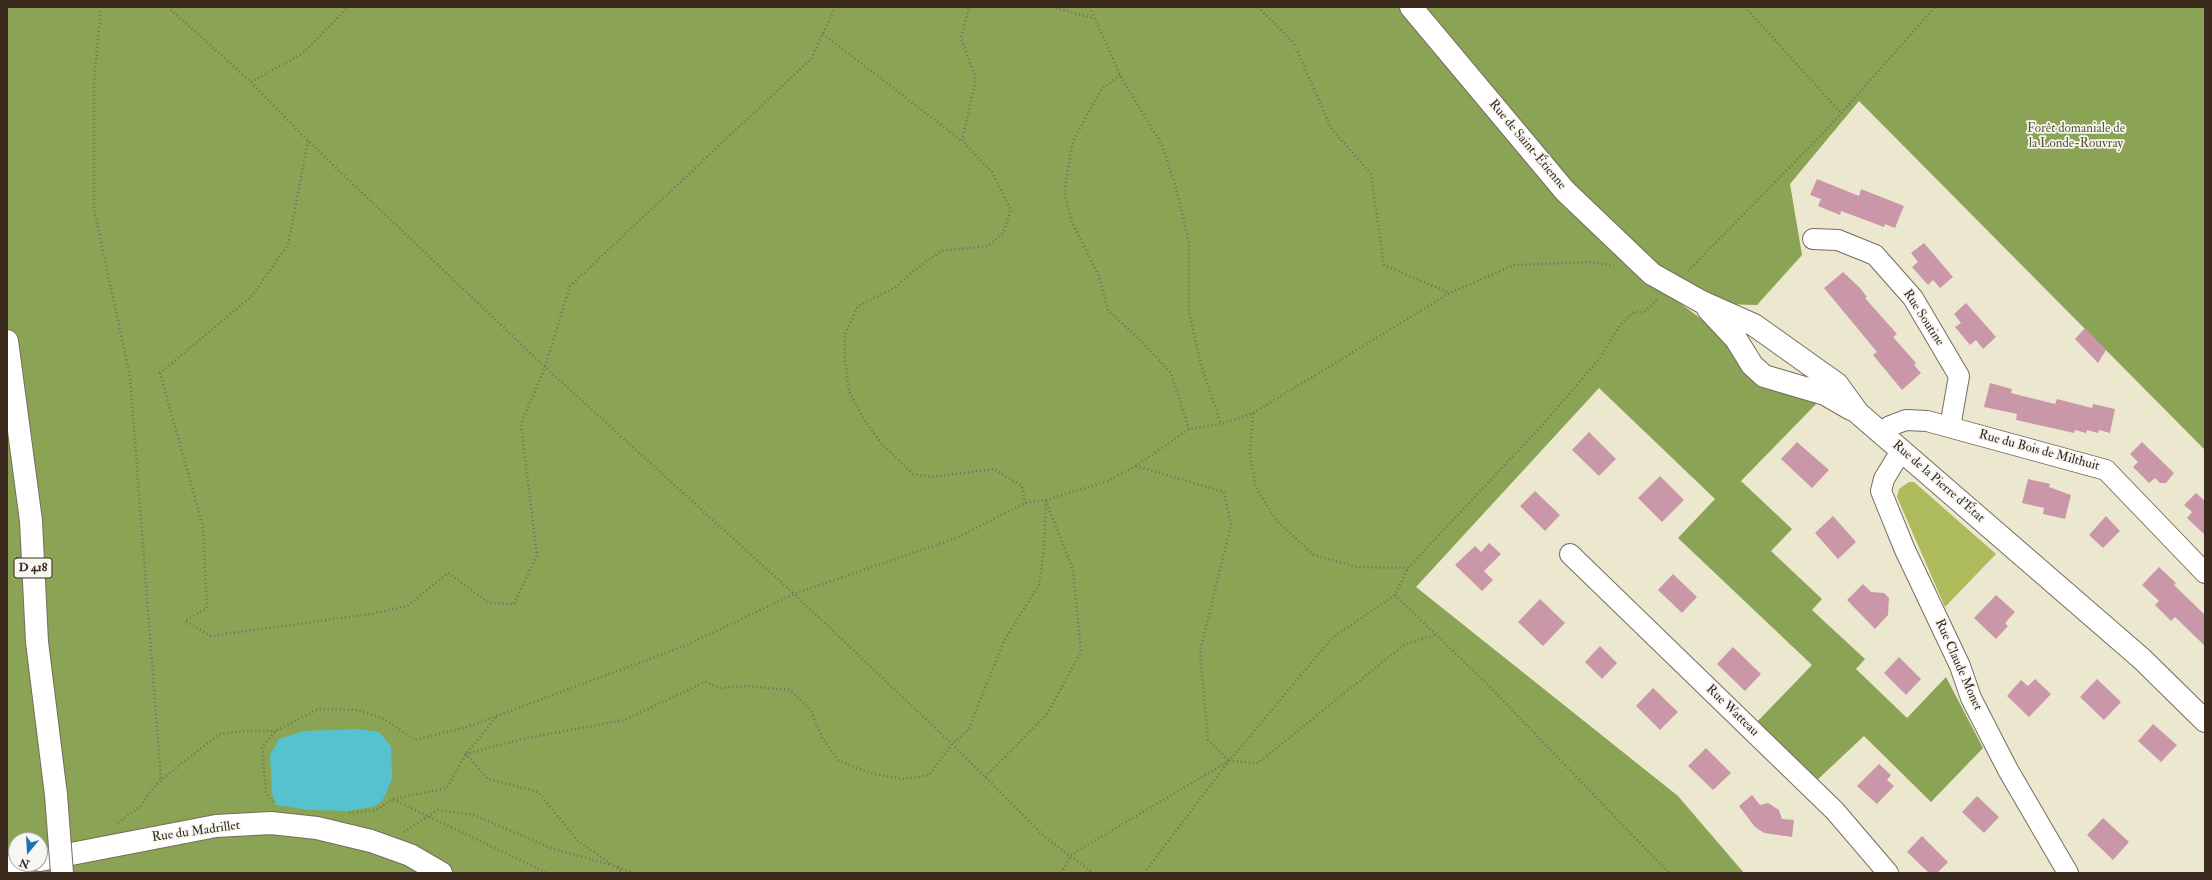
<!DOCTYPE html>
<meta charset="utf-8">
<style>
body{margin:0}
#map{position:relative;width:2212px;height:880px;overflow:hidden;background:#ece8d0;font-family:"IM FELL Double Pica",serif}
canvas{display:block}
.frame{position:absolute;inset:0;border:8px solid #3b2a1e;pointer-events:none}
.north{position:absolute;left:8px;top:832px;width:40px;height:40px;box-sizing:border-box;background:#f6f6f2;border:1px solid #aba49d;border-radius:50%;rotate:198deg;font-size:11px;font-weight:700;line-height:16px;text-align:center;color:#3b2a1e}
.north::after{content:'';display:block;margin:auto;width:14px;height:18px;background:#1f6fb2;clip-path:polygon(50% 0,100% 100%,50% 72%,0 100%)}
</style>
<div id="map">
<canvas width="2212" height="880"></canvas>
<div class="frame"></div>
<div class="north">N</div>
</div>
<script>
const ctx = document.querySelector('canvas').getContext('2d');
ctx.lineJoin = 'round';
function paint(path, color) { ctx.fillStyle = color; ctx.fill(path, 'evenodd'); }
const toPath = rows => new Path2D(rows.map(r => 'M' + r).join(''));
function stroke(path, color, width, dash) { ctx.strokeStyle = color; ctx.lineWidth = width; ctx.lineCap = dash ? 'butt' : 'round'; ctx.setLineDash(dash || []); ctx.stroke(path); }
function label(font, color, halo, rows, align = 'center') {
  ctx.font = font + ' "IM FELL Double Pica",serif'; ctx.lineWidth = 3.5; ctx.setLineDash([]); ctx.textBaseline = 'middle'; ctx.strokeStyle = halo; ctx.fillStyle = color; for (const [text, x, y, turn = 0] of rows) {
    ctx.save(); ctx.translate(x, y); ctx.rotate((+turn || 0) * Math.PI / 180); ctx.textAlign = isNaN(turn) ? turn : align; if (halo) ctx.strokeText(text, 0, 0); ctx.fillText(text, 0, 0); ctx.restore();
  }
}
const green = toPath([
 [1909,482,1914,482,1996,554,1945,607,1897,497,1899,489]
]);
const forest = toPath([
 [7,7,2205,7,2205,450,1859,101,1790,184,1802,255,1757,305,1680,303,1721,334,1819,401,1741,481,1792,529,1771,551,1822,599,1812,610,1865,659,1856,669,1907,718,1946,677,1983,748,1931,802,1864,736,1815,782,1756,723,1812,665,1678,538,1715,499,1599,388,1416,587,1678,796,1744,873,7,873],
 [16,840,40,840,40,864,16,864]
]);
const water = toPath([
 [359,729,379,732,391,746,392,778,385,796,380,803,372,807,348,811,309,810,276,805,272,793,270,755,279,739,304,731]
]);
const building = toPath([
 [1817,179,1859,196,1861,189,1904,206,1895,228,1885,224,1884,227,1841,211,1840,215,1818,206,1821,199,1810,195],
 [1924,243,1953,277,1940,288,1933,280,1928,285,1912,267,1918,262,1911,253],
 [1843,272,1860,288,1867,297,1865,298,1897,334,1893,337,1916,363,1914,365,1921,373,1902,390,1873,355,1877,352,1824,288],
 [1966,303,1996,337,1983,349,1976,340,1970,345,1955,327,1961,323,1954,314],
 [2085,328,2106,350,2098,363,2075,339],
 [1990,383,2012,389,2011,393,2055,404,2057,399,2092,408,2093,404,2115,409,2110,433,2099,430,2098,433,2087,430,2086,433,2075,430,2074,433,2016,420,2017,414,1984,407],
 [1589,432,1616,459,1599,476,1572,450],
 [1797,442,1829,470,1812,488,1781,459],
 [2142,442,2174,473,2166,483,2160,483,2155,478,2149,483,2133,467,2138,462,2130,454],
 [1660,476,1684,500,1662,522,1638,498],
 [2028,479,2050,484,2049,487,2071,495,2065,519,2043,514,2044,508,2022,503],
 [1535,491,1560,515,1545,531,1520,506],
 [2196,493,2204,500,2205,499,2205,535,2187,518,2192,512,2184,505],
 [1833,516,1856,542,1838,559,1815,533],
 [2106,516,2120,531,2103,548,2089,535],
 [1489,543,1501,554,1484,571,1493,580,1482,591,1455,565,1475,546,1481,552],
 [2159,567,2176,583,2174,585,2205,615,2205,646,2175,617,2171,621,2155,605,2159,601,2142,585],
 [1673,574,1697,597,1682,613,1658,590],
 [1863,584,1871,592,1884,593,1889,598,1888,615,1875,629,1847,600],
 [1996,595,2015,612,2005,623,2008,626,1996,639,1974,618],
 [1540,599,1565,623,1543,646,1518,622],
 [1600,646,1617,663,1602,679,1585,662],
 [1733,647,1761,674,1745,691,1717,664],
 [1899,657,1921,679,1906,695,1884,673],
 [2035,679,2051,694,2029,717,2007,696,2021,680,2028,686],
 [2097,679,2121,702,2104,720,2080,697],
 [1653,688,1678,712,1660,730,1636,706],
 [2153,724,2177,745,2161,762,2138,741],
 [1706,748,1731,773,1713,790,1688,766],
 [1879,764,1891,775,1887,780,1894,786,1877,804,1857,786],
 [1752,795,1760,805,1768,803,1779,810,1782,819,1794,820,1792,837,1764,833,1755,827,1739,806],
 [1977,796,1999,817,1984,833,1962,812],
 [2103,818,2129,842,2113,860,2087,835],
 [1922,836,1948,862,1937,873,1929,873,1907,852]
]);
const path = toPath([
 [101,7,94,81,94,209,130,377,161,780],
 [168,7,251,82,308,141,545,367,794,594,952,744,1047,839,1093,873],
 [971,7,969,7,961,38,976,79,962,141,992,172,1011,210,1003,233,988,246,941,251,912,272,896,287,858,306,845,334,845,360,849,391,863,418,881,443,913,474,932,477,994,469,1022,486,1025,503],
 [1052,7,1093,18],
 [1090,7,1120,75,1162,145,1176,188,1189,242,1189,311,1201,365,1221,424],
 [1258,7,1294,43,1331,128,1371,174,1384,265,1450,293],
 [1745,7,1841,113],
 [823,34,962,141],
 [1120,75,1101,90,1073,141,1064,193,1072,222,1099,276,1108,310,1140,340,1171,373,1189,429],
 [251,82,303,53,348,7],
 [308,141,288,245,252,296,160,373,203,527,207,608,185,621,211,636,370,614,407,606,448,573,489,603,514,604,537,555,521,424,545,367,570,286,811,59,835,7],
 [1688,271,1828,128,1935,7],
 [1253,413,1250,454,1256,488,1278,522,1314,555,1357,567,1408,568],
 [1136,466,1224,492,1231,525,1200,651,1208,740,1229,761],
 [1395,595,1490,687,1669,873],
 [985,777,1047,714,1081,652,1073,570,1046,501],
 [393,799,447,788,466,754,498,715],
 [273,802,266,793,262,747,276,731,318,709,358,710,384,719,415,740,467,727,687,645,794,594,956,538,1025,503,1046,500,1108,481,1136,466,1189,429,1221,424,1253,413,1450,293,1514,265,1592,262,1614,266],
 [349,813,376,810,392,799,547,873],
 [118,823,141,806,149,793,161,780,219,734,246,731,276,731],
 [404,832,438,810,474,815,551,848,611,865],
 [618,867,634,873],
 [624,873,578,841,538,792,488,779,466,754,527,738,624,720,705,682,720,688,745,686,790,690,810,709,822,738,838,760,869,773,904,779,929,775,952,744,968,730,1005,639,1039,585,1044,548,1046,500],
 [1061,873,1071,856,1079,850,1229,761,1258,763,1405,644,1435,635],
 [1144,873,1229,761,1332,638,1395,595,1408,568,1545,422,1599,359,1621,324,1634,312,1644,312,1657,300]
]);
const street = toPath([
 [1813,239,1838,240,1875,255,1913,298,1959,376,1950,427],
 [1882,433,1890,426,1906,420,1927,421,2106,470,2205,573],
 [1901,451,1884,479,1881,491,1885,501,1905,550,1960,666,1971,698,2008,770,2068,873],
 [1570,554,1835,811,1888,873]
]);
const secondary = toPath([
 [1411,7,1565,191,1652,274,1702,302,1754,325,1837,384,1858,413,2142,659,2205,721],
 [1708,309,1736,339,1752,365,1764,376,1825,394,1851,409],
 [40,860,216,826,271,823,317,828,371,841,410,855,441,873],
 [7,867,21,864]
]);
const highway = toPath([
 [7,341,31,521,37,642,56,795]
]);
const highwayBridge = toPath([
 [56,795,62,873]
]);
const shields = [
 [33,568,38]
];
const shieldNames = [
 ["D 418",33,568]
];
const parkNames = [
 ["Forêt domaniale de",2076,129],
 ["la Londe-Rouvray",2076,144]
];
const streetNames = [
 ["Rue de Saint-Étienne",1527,145,50],
 ["Rue Soutine",1923,318,57],
 ["Rue du Bois de Milthuit",2039,451,15],
 ["Rue de la Pierre d'État",1938,482,41],
 ["Rue Claude Monet",1958,665,66],
 ["Rue Watteau",1732,711,44],
 ["Rue du Madrillet",196,832,-8]
];
paint(green, '#aebb5c');
paint(forest, '#8aa354');
paint(water, '#56c2cf');
paint(building, '#c997a8');
stroke(street, '#796c5c', 22);
stroke(secondary, '#796c5c', 24);
stroke(highway, '#796c5c', 24);
stroke(path, '#796c5c', 2.5, [1, 3]);
stroke(street, '#fff', 20);
stroke(secondary, '#fff', 22);
stroke(highway, '#fff', 22);
stroke(highwayBridge, '#796c5c', 24, []);
stroke(highwayBridge, '#fff', 22);
for (const [x, y, w] of shields) { const box = new Path2D(); box.roundRect(x - w / 2, y - 10, w, 20, 3); ctx.fillStyle = '#f6f6f2'; ctx.fill(box); stroke(box, '#3b2a1e', 1); }
label('bold 12px', '#3b2a1e', null, shieldNames);
label('13px', '#5e5631', '#f6f6f2', parkNames);
label('13px', '#3b2a1e', '#f6f6f2', streetNames);
</script>
